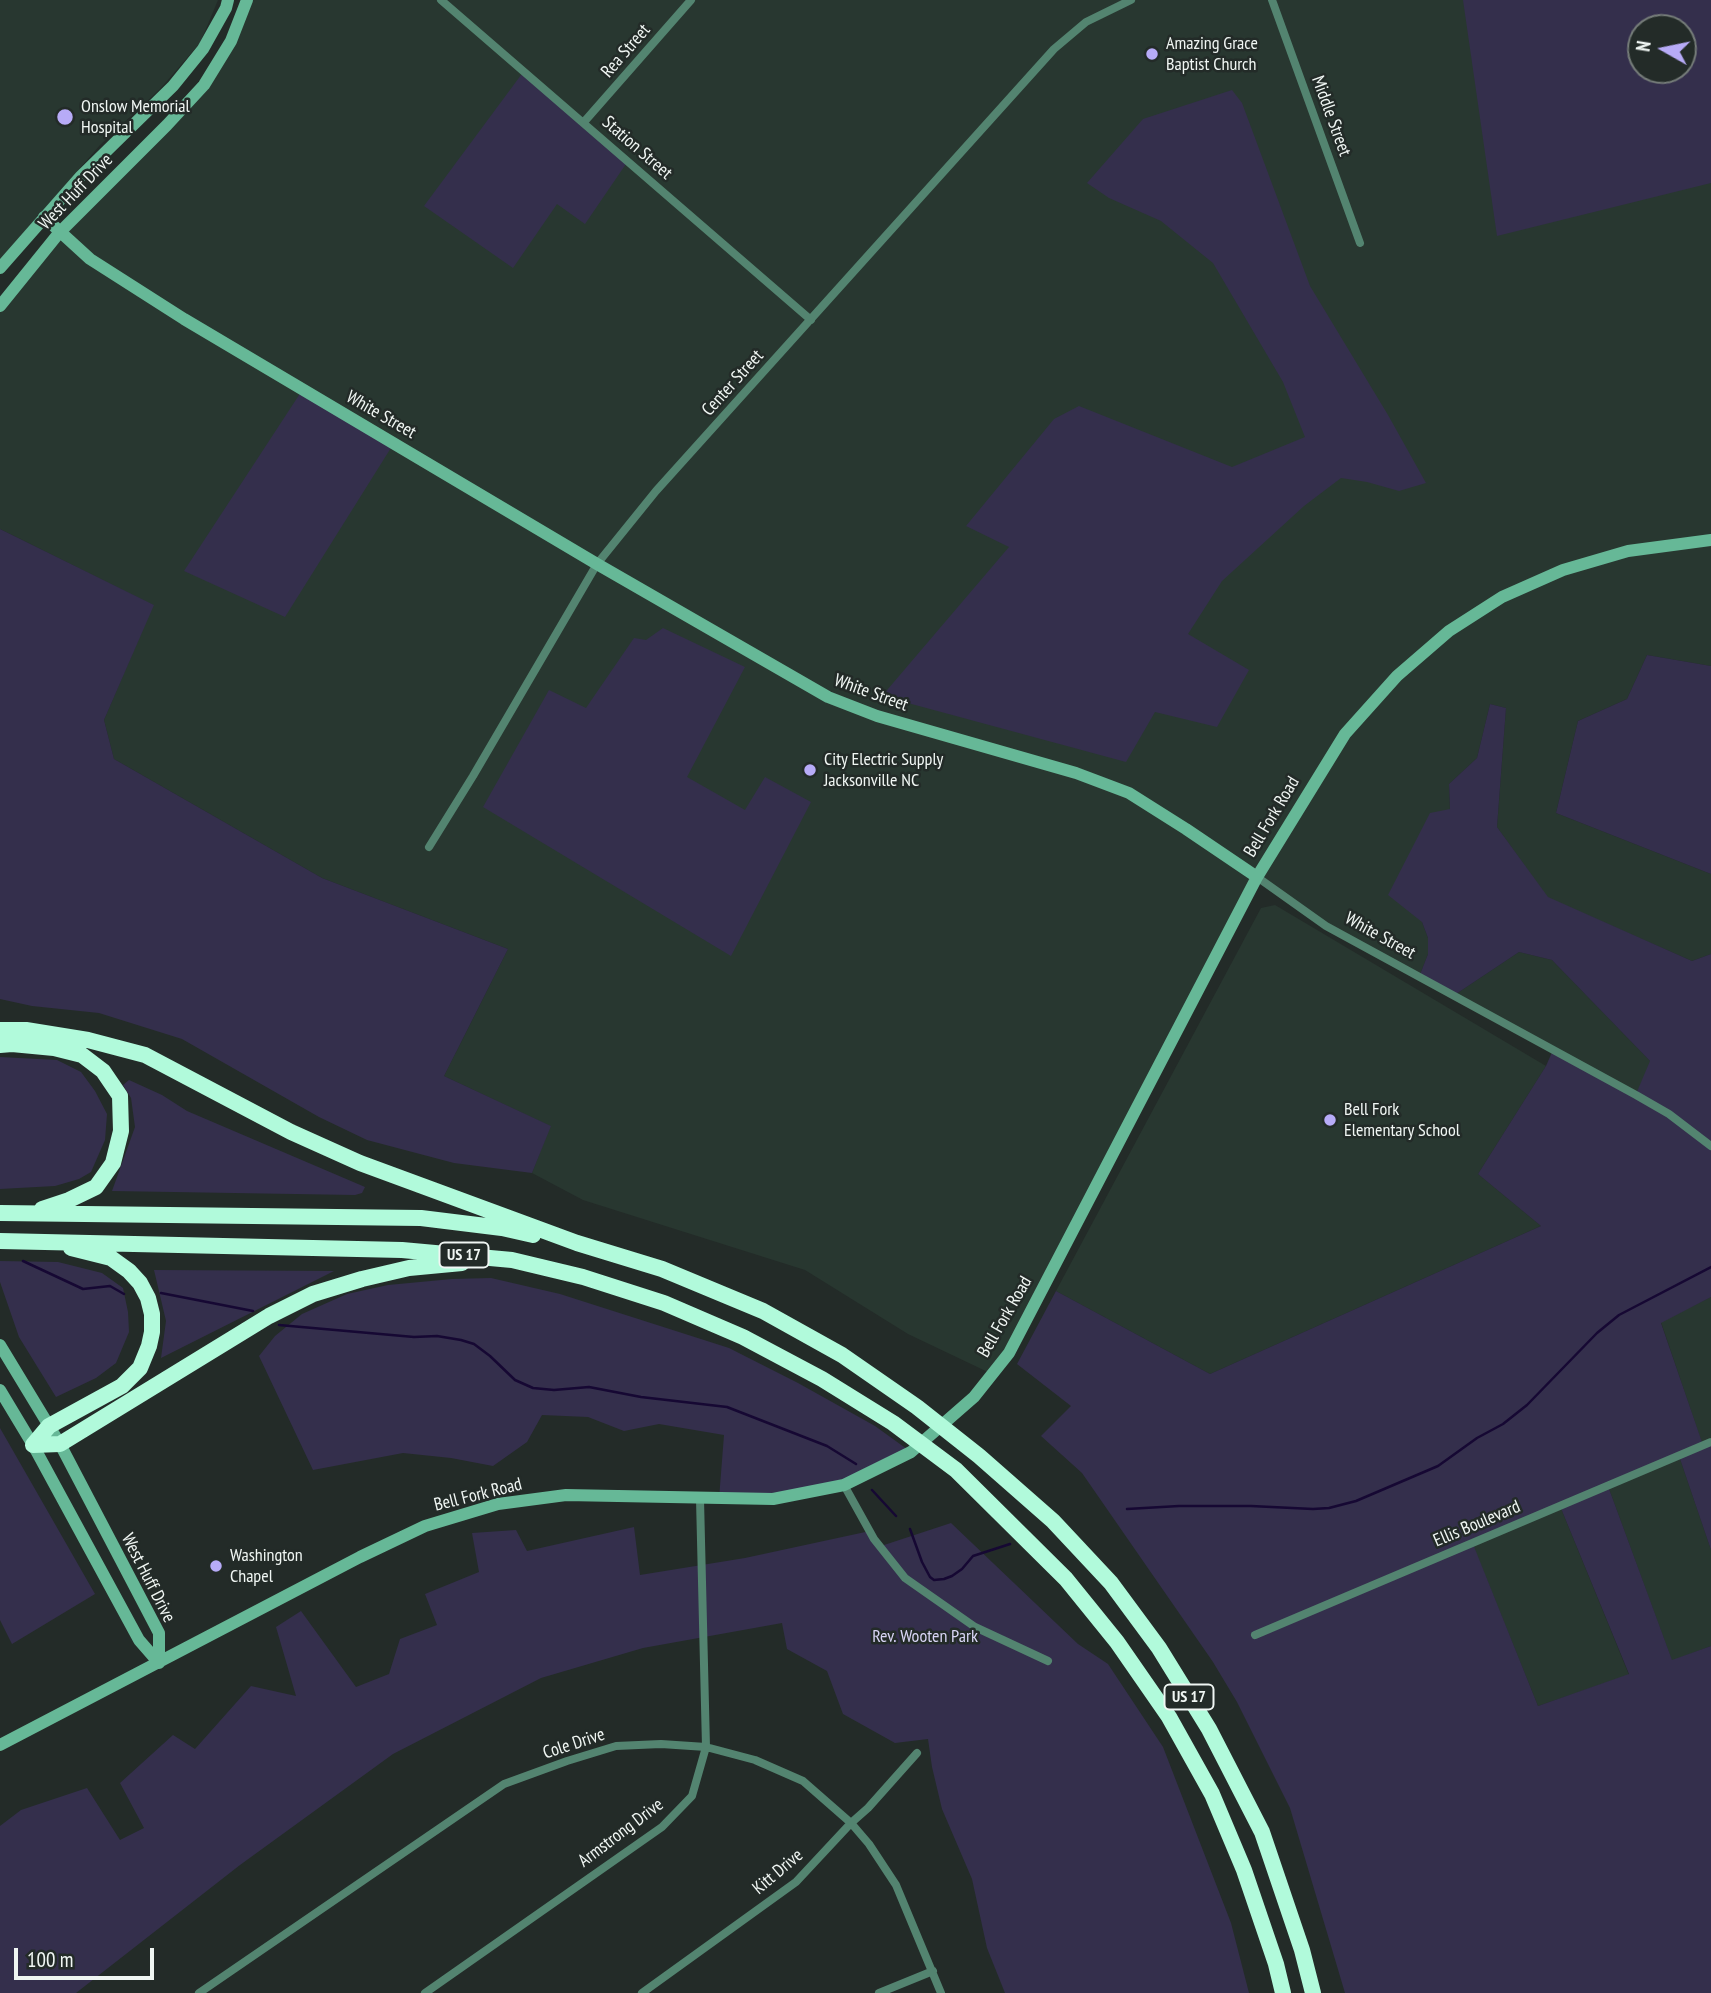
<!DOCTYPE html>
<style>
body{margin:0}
#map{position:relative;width:1711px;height:1993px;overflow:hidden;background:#232b28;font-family:"PT Sans Narrow",sans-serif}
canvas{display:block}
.north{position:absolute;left:1627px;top:14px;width:70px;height:70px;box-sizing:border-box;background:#232b28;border:2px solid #757c79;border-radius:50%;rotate:279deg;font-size:19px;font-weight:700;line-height:28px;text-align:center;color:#f0f6f3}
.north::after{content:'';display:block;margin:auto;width:24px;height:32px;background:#b7abf7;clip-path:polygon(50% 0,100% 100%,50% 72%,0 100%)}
.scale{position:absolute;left:14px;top:1948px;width:140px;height:32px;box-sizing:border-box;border:4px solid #f0f6f3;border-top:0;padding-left:9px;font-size:21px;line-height:24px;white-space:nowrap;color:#f0f6f3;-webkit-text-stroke:5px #232b28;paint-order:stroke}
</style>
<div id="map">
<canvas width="1711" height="1993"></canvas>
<div class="north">N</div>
<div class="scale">100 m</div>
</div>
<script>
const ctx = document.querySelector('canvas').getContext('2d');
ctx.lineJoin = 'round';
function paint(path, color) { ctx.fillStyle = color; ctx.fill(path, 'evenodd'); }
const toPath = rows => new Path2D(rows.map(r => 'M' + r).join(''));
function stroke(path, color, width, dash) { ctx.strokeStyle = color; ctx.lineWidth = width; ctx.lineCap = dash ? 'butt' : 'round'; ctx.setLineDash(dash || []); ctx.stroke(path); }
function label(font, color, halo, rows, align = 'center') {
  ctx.font = font + ' "PT Sans Narrow",sans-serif'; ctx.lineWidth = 5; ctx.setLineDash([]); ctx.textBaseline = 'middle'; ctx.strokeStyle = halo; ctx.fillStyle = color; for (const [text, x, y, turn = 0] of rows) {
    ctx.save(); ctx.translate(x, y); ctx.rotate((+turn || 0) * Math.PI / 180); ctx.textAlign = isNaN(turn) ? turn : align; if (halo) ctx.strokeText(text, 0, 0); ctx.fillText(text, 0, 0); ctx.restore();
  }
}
const built = toPath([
 [0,0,218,0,200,43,160,89,100,145,0,260],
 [247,0,1711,0,1711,666,1647,655,1627,699,1578,721,1556,813,1711,874,1711,954,1692,961,1548,898,1497,827,1506,708,1490,704,1477,758,1449,784,1450,809,1422,922,1428,938,1428,954,1419,977,1326,926,1257,877,992,1374,908,1334,805,1270,583,1200,532,1173,550,1126,444,1076,508,949,322,878,114,759,104,720,153,605,0,529,0,306,204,85],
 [1641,28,1683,28,1683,70,1641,70],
 [1275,905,1546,1066,1478,1174,1541,1226,1210,1374,1056,1291,1261,908],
 [1519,952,1552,960,1651,1062,1636,1095,1453,996],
 [1711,1297,1711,1442,1703,1446,1661,1322],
 [1679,1456,1711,1550,1711,1646,1672,1661,1608,1486],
 [1560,1506,1629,1675,1538,1706,1472,1543]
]);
const green = toPath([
 [1463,0,1711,0,1711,183,1497,236],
 [1641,28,1683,28,1683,70,1641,70],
 [524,71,628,161,585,224,557,204,513,268,424,206],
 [1232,90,1242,103,1310,286,1388,415,1426,483,1399,491,1367,482,1341,478,1304,506,1222,581,1188,634,1249,670,1217,727,1155,712,1126,762,882,696,1009,547,966,526,1054,419,1079,406,1232,467,1305,437,1283,382,1213,263,1161,221,1109,198,1087,183,1143,119],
 [303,389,394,443,285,617,184,571],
 [0,529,154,605,104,720,114,759,322,878,508,949,444,1076,551,1126,532,1173,454,1163,367,1140,319,1117,182,1039,99,1013,32,1006,0,999],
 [663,628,745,667,687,777,745,810,765,777,811,802,731,956,483,807,549,690,586,708,634,638,646,640],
 [1647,655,1711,666,1711,874,1556,813,1578,721,1627,699],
 [1490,704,1506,708,1497,827,1548,897,1692,961,1711,954,1711,1297,1661,1323,1703,1445,1711,1442,1711,1550,1679,1456,1608,1486,1672,1660,1711,1646,1711,1993,1345,1993,1290,1808,1237,1702,1213,1662,1082,1473,1041,1436,1071,1406,1017,1364,1056,1291,1210,1374,1541,1226,1478,1174,1546,1066,1553,1050,1636,1094,1650,1061,1552,960,1519,952,1453,996,1419,977,1428,954,1428,938,1422,922,1388,895,1430,813,1450,809,1449,784,1477,758],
 [1560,1506,1629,1674,1538,1706,1473,1544],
 [0,1057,57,1060,81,1072,95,1091,107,1114,105,1140,91,1172,79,1179,55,1186,0,1189],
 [129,1080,162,1095,187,1111,365,1187,362,1193,355,1195,112,1191,135,1127,131,1098,123,1085],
 [0,1261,58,1262,102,1273,123,1288,128,1312,129,1332,116,1363,96,1378,56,1397,19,1337,0,1282],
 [154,1270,334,1271,161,1358,166,1321],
 [491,1278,560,1294,729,1348,798,1383,875,1426,911,1452,844,1485,719,1499,724,1435,659,1424,624,1431,588,1417,542,1415,527,1442,493,1466,451,1458,403,1453,313,1470,259,1356,275,1336,302,1314,347,1294,388,1285,452,1279],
 [0,1428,95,1594,12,1644,0,1620],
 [951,1523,1078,1644,1108,1664,1163,1747,1231,1923,1249,1993,1005,1993,987,1948,972,1879,942,1809,932,1767,928,1739,895,1743,843,1714,827,1671,787,1649,782,1623,643,1648,541,1678,393,1754,240,1865,76,1993,0,1993,0,1826,21,1810,87,1788,120,1840,144,1828,120,1783,173,1735,195,1749,251,1686,296,1696,276,1627,301,1611,356,1687,389,1674,400,1639,437,1625,425,1594,479,1572,472,1533,516,1530,527,1551,634,1527,640,1575,745,1558,870,1531,878,1547]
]);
const stream = toPath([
 [23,1261,83,1289,110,1286,124,1294],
 [161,1293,253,1311],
 [279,1325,414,1337,437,1336,461,1340,474,1344,490,1356,515,1380,533,1388,554,1390,589,1387,641,1397,727,1407,827,1446,856,1464],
 [872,1490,896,1516],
 [1127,1509,1179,1506,1251,1506,1313,1509,1329,1508,1356,1501,1438,1466,1477,1438,1503,1424,1527,1405,1597,1333,1619,1315,1711,1267],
 [910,1529,922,1562,930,1577,934,1580,944,1579,952,1576,962,1569,973,1556,1010,1544]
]);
const street = toPath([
 [441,0,811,320],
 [1272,0,1360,243],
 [584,122,691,0],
 [429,847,473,776,597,564,656,491,1054,49,1086,22,1131,0],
 [1257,877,1326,926,1636,1095,1669,1114,1711,1146],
 [844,1485,874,1539,905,1578,975,1627,1048,1661],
 [1255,1635,1711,1442],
 [199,1993,504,1784,567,1761,616,1746,661,1744,706,1747,755,1760,803,1781,851,1823,869,1844,896,1885,941,1993],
 [425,1993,662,1827,692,1796,706,1747,700,1499],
 [642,1993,796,1882,851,1823,868,1808,917,1753],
 [879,1993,933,1971]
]);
const secondary = toPath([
 [44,217,90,259,184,319,597,564,828,697,877,716,1076,773,1129,793,1186,829,1257,877],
 [0,268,81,176,173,86,203,49,226,8,228,0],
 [0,306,59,233,167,125,204,85,231,41,247,0],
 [0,1345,60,1444,159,1633,159,1663],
 [0,1390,33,1445,139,1640,159,1663],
 [0,1745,360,1557,425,1526,498,1504,566,1495,773,1499,844,1485,911,1452,974,1397,1009,1353,1257,877,1345,734,1397,676,1449,631,1502,597,1563,570,1628,551,1711,540]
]);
const highway = toPath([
 [0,1030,26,1030,88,1040,145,1055,291,1132,360,1163,577,1243,662,1269,763,1311,842,1355,917,1407,979,1456,1053,1521,1111,1583,1159,1648,1209,1729,1262,1832,1302,1950,1313,1993],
 [0,1045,12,1044,54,1048,82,1055,103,1071,120,1096,121,1131,113,1163,96,1187,69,1200,42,1209],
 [0,1213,421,1218,502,1228,533,1235],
 [0,1241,402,1250,512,1260,583,1277,664,1303,743,1337,822,1379,893,1423,956,1470,1066,1579,1117,1642,1169,1717,1212,1794,1244,1870,1276,1964,1283,1993],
 [33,1445,60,1444,269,1316,313,1294,362,1279,409,1268,462,1263],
 [33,1445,49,1426,122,1386,140,1368,149,1346,152,1332,152,1314,148,1298,140,1283,129,1271,111,1258,71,1248]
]);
const markers = [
 [1152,54,7,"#b7abf7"],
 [65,117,9,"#b7abf7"],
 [810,770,7,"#b7abf7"],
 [1330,1120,7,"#b7abf7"],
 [216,1566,7,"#b7abf7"]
];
const shields = [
 [464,1255,49],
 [1189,1697,49]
];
const shieldNames = [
 ["US 17",464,1255],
 ["US 17",1189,1697]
];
const poiNames = [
 ["Amazing Grace",1166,44],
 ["Baptist Church",1166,65],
 ["Onslow Memorial",81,107],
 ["Hospital",81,128],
 ["City Electric Supply",824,760],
 ["Jacksonville NC",824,781],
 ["Bell Fork",1344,1110],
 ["Elementary School",1344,1131],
 ["Washington",230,1556],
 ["Chapel",230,1577]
];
const streetNames = [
 ["Rea Street",626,51,-49],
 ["Middle Street",1331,116,70],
 ["Station Street",637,148,41],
 ["West Huff Drive",76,192,-46],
 ["Center Street",733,383,-48],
 ["White Street",381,415,30],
 ["White Street",871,693,20],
 ["Bell Fork Road",1272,817,-59],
 ["White Street",1380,936,29],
 ["Bell Fork Road",1005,1317,-60],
 ["Bell Fork Road",478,1495,-14],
 ["Ellis Boulevard",1477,1524,-23],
 ["West Huff Drive",148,1578,63],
 ["Cole Drive",574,1744,-18],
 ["Armstrong Drive",621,1833,-37],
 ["Kitt Drive",778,1872,-40]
];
const parkNames = [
 ["Rev. Wooten Park",925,1637]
];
paint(built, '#283730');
paint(green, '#342f4c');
stroke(stream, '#160833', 2.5);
stroke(street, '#538470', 8);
stroke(secondary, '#66b897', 12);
stroke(highway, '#b1fadb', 16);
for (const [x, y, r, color] of markers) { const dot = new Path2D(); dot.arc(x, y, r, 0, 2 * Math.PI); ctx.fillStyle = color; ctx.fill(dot); stroke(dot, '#232b28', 2.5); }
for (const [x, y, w] of shields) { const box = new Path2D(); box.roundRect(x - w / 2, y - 12.5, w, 25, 5); ctx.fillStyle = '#232b28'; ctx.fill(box); stroke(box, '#f0f6f3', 2); }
label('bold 16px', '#f0f6f3', null, shieldNames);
label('18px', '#f0f6f3', '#232b28', poiNames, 'left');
label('18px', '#f0f6f3', '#232b28', streetNames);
label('18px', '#d9d5f5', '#232b28', parkNames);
</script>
